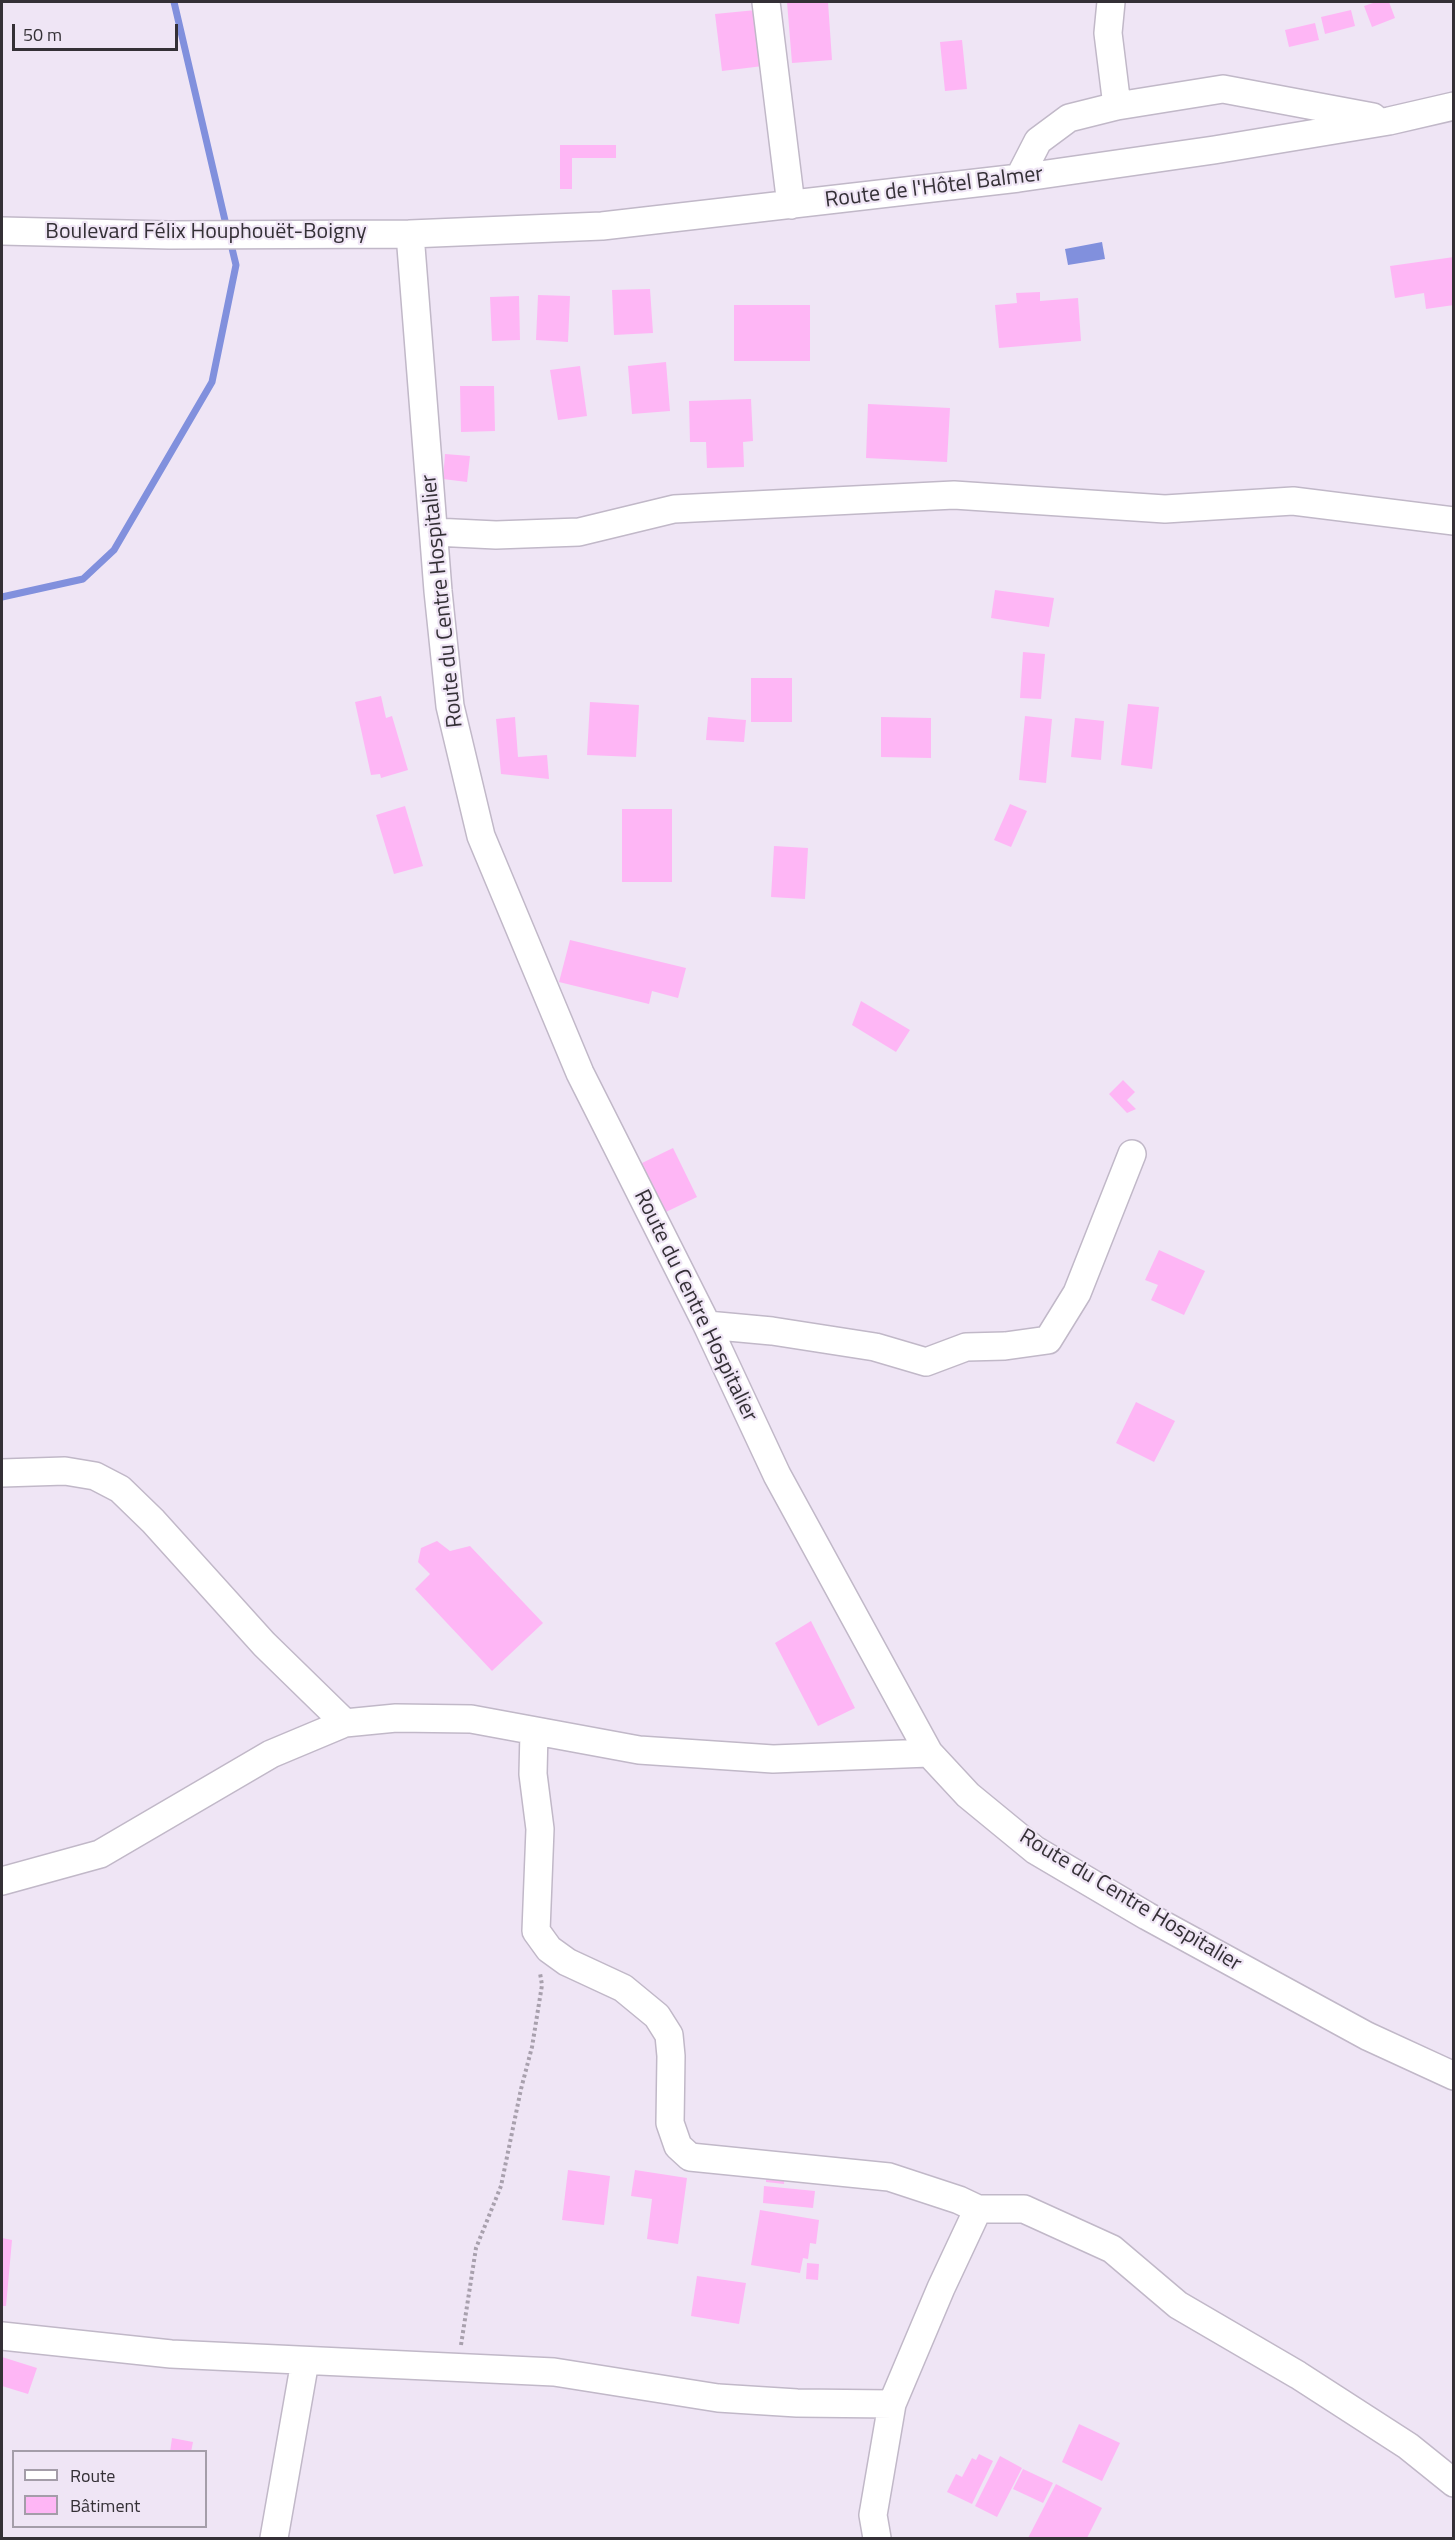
<!DOCTYPE html>
<meta charset="utf-8">
<style>
body{margin:0}
#map{position:relative;width:1455px;height:2540px;overflow:hidden;background:#efe5f5;font-family:"Titillium Web",sans-serif}
canvas{display:block}
.frame{position:absolute;inset:0;border:3px solid #343036;pointer-events:none}
.legend{position:absolute;left:12px;top:2450px;width:195px;height:78px;box-sizing:border-box;background:#efe5f5;border:2px solid #a49da9;margin:0;padding:8px 10px;list-style:none;font-size:18px;color:#343036}
.legend li{display:flex;align-items:center;gap:12px;height:30px}
.legend b{width:30px;border:2px solid #a49da9}
.scale{position:absolute;left:12px;top:24px;width:166px;height:27px;box-sizing:border-box;border:3px solid #343036;border-top:0;padding-left:8px;font-size:18px;line-height:21px;white-space:nowrap;color:#343036;-webkit-text-stroke:4px #efe5f5;paint-order:stroke}
</style>
<div id="map">
<canvas width="1455" height="2540"></canvas>
<div class="frame"></div>
<ul class="legend">
<li><b style="height:8px;background:#fff"></b>Route</li>
<li><b style="height:16px;background:#feb6f5"></b>Bâtiment</li>
</ul>
<div class="scale">50 m</div>
</div>
<script>
const ctx = document.querySelector('canvas').getContext('2d');
ctx.lineJoin = 'round';
function paint(path, color) { ctx.fillStyle = color; ctx.fill(path, 'evenodd'); }
const toPath = rows => new Path2D(rows.map(r => 'M' + r).join(''));
function stroke(path, color, width, dash) { ctx.strokeStyle = color; ctx.lineWidth = width; ctx.lineCap = dash ? 'butt' : 'round'; ctx.setLineDash(dash || []); ctx.stroke(path); }
function label(font, color, halo, rows, align = 'center') {
  ctx.font = font + ' "Titillium Web",sans-serif'; ctx.lineWidth = 4.5; ctx.setLineDash([]); ctx.textBaseline = 'middle'; ctx.strokeStyle = halo; ctx.fillStyle = color; for (const [text, x, y, turn = 0] of rows) {
    ctx.save(); ctx.translate(x, y); ctx.rotate((+turn || 0) * Math.PI / 180); ctx.textAlign = isNaN(turn) ? turn : align; if (halo) ctx.strokeText(text, 0, 0); ctx.fillText(text, 0, 0); ctx.restore();
  }
}
const water = toPath([
 [1102,242,1105,259,1068,265,1065,249]
]);
const stream = toPath([
 [174,2,227,229],
 [2,597,83,579,114,550,212,382,236,265,230,240]
]);
const building = toPath([
 [787,2,828,2,832,60,792,63],
 [1376,2,1389,2,1395,18,1372,27,1364,6],
 [756,10,763,66,722,71,715,14],
 [1351,10,1355,26,1325,34,1321,17],
 [1315,23,1319,40,1289,47,1285,30],
 [962,40,967,89,945,91,940,42],
 [560,145,616,145,616,158,572,158,572,189,560,189],
 [1454,257,1454,305,1426,309,1424,293,1395,298,1390,266],
 [650,289,653,333,614,335,612,290],
 [1040,292,1040,301,1078,298,1081,341,999,348,995,305,1017,303,1016,293],
 [538,295,570,296,568,342,536,340],
 [519,296,520,340,492,341,490,297],
 [734,305,810,305,810,361,734,361],
 [666,362,670,411,632,414,628,366],
 [580,366,587,416,558,420,550,370],
 [460,386,494,386,495,431,461,432],
 [751,399,753,441,743,442,744,467,707,468,706,442,690,442,689,401],
 [868,404,950,408,947,462,866,458],
 [445,454,470,456,467,482,443,479],
 [995,590,1054,598,1049,627,991,618],
 [1023,652,1045,654,1041,699,1020,698],
 [751,678,792,678,792,722,751,722],
 [381,696,386,718,392,716,408,770,381,778,380,774,371,775,355,702],
 [590,702,639,705,636,757,587,755],
 [1128,704,1159,707,1152,769,1121,765],
 [1025,716,1052,719,1046,783,1019,780],
 [515,717,518,757,547,755,549,779,501,774,496,719],
 [708,717,746,720,744,742,706,740],
 [881,717,931,718,931,758,881,757],
 [1075,718,1104,721,1101,760,1071,757],
 [1010,804,1027,811,1011,847,994,840],
 [405,806,423,866,394,874,376,815],
 [622,809,672,809,672,882,622,882],
 [774,846,808,848,805,899,771,897],
 [570,940,686,968,678,998,652,991,649,1004,559,982],
 [861,1001,910,1030,896,1052,852,1025],
 [1123,1080,1135,1092,1127,1100,1136,1109,1127,1113,1109,1094],
 [673,1148,697,1197,666,1212,642,1163],
 [1159,1250,1205,1271,1184,1315,1151,1300,1158,1285,1145,1280],
 [1136,1402,1175,1421,1154,1462,1116,1443],
 [437,1541,450,1551,470,1546,543,1623,492,1671,415,1589,430,1574,418,1562,421,1548],
 [811,1621,855,1708,818,1726,775,1643],
 [568,2170,610,2176,604,2225,562,2220],
 [635,2170,687,2178,678,2244,647,2239,652,2199,631,2196],
 [766,2171,785,2172,784,2184,766,2182],
 [764,2186,815,2191,813,2208,763,2203],
 [760,2210,819,2220,816,2244,810,2243,808,2259,803,2258,800,2273,751,2265],
 [2,2238,12,2240,6,2306,2,2306],
 [807,2263,819,2264,818,2280,806,2279],
 [697,2276,746,2283,739,2324,691,2316],
 [2,2357,37,2368,28,2394,2,2386],
 [1079,2424,1120,2443,1102,2481,1062,2462],
 [172,2438,193,2442,191,2452,170,2452],
 [979,2454,993,2461,972,2504,947,2492,956,2474,962,2477,972,2458,976,2460],
 [1000,2456,1022,2468,997,2517,975,2506],
 [1023,2469,1053,2483,1043,2503,1013,2489],
 [1056,2484,1102,2508,1087,2538,1028,2538]
]);
const path = toPath([
 [461,2345,476,2248,501,2186,521,2089,532,2047,542,1985,540,1973]
]);
const minor = toPath([
 [766,2,791,205],
 [1111,2,1108,33,1117,106],
 [1019,178,1038,141,1069,118,1117,106,1223,89,1373,117],
 [2,231,169,235,410,234,602,226,1019,178,1214,150,1389,121,1454,106],
 [410,234,438,591,450,706,481,836,580,1073,707,1325,777,1475,929,1753,968,1795,1035,1850,1147,1916,1367,2036,1454,2076],
 [434,532,496,535,579,532,674,509,954,495,1165,509,1293,501,1454,521],
 [707,1325,772,1331,875,1347,926,1362,966,1347,1005,1346,1048,1340,1077,1293,1132,1154],
 [2,1473,65,1471,95,1476,120,1489,153,1521,264,1644,345,1723],
 [534,1731,533,1774,540,1829,536,1931,549,1949,567,1962,623,1988,657,2016,669,2035,671,2056,670,2123,678,2146,690,2157,889,2177,959,2200,978,2209,1024,2209,1112,2249,1178,2305,1298,2375,1408,2446,1454,2483],
 [2,1881,100,1854,271,1754,345,1723,396,1718,471,1719,639,1750,773,1759,929,1753],
 [2,2336,171,2354,554,2372,718,2398,797,2403,892,2404],
 [274,2538,305,2361],
 [877,2538,873,2515,892,2404,941,2288,978,2209]
]);
const streetNames = [
 ["Route de l'Hôtel Balmer",934,188,-7],
 ["Boulevard Félix Houphouët-Boigny",206,233],
 ["Route du Centre Hospitalier",443,601,-96],
 ["Route du Centre Hospitalier",695,1306,64],
 ["Route du Centre Hospitalier",1130,1901,31]
];
paint(water, '#8190dd');
stroke(stream, '#8190dd', 7);
paint(building, '#feb6f5');
stroke(minor, '#c1b8c8', 30);
stroke(path, '#a8a0ad', 4, [3, 3]);
stroke(minor, '#fff', 27);
label('22px', '#343036', '#efe5f5', streetNames);
</script>
